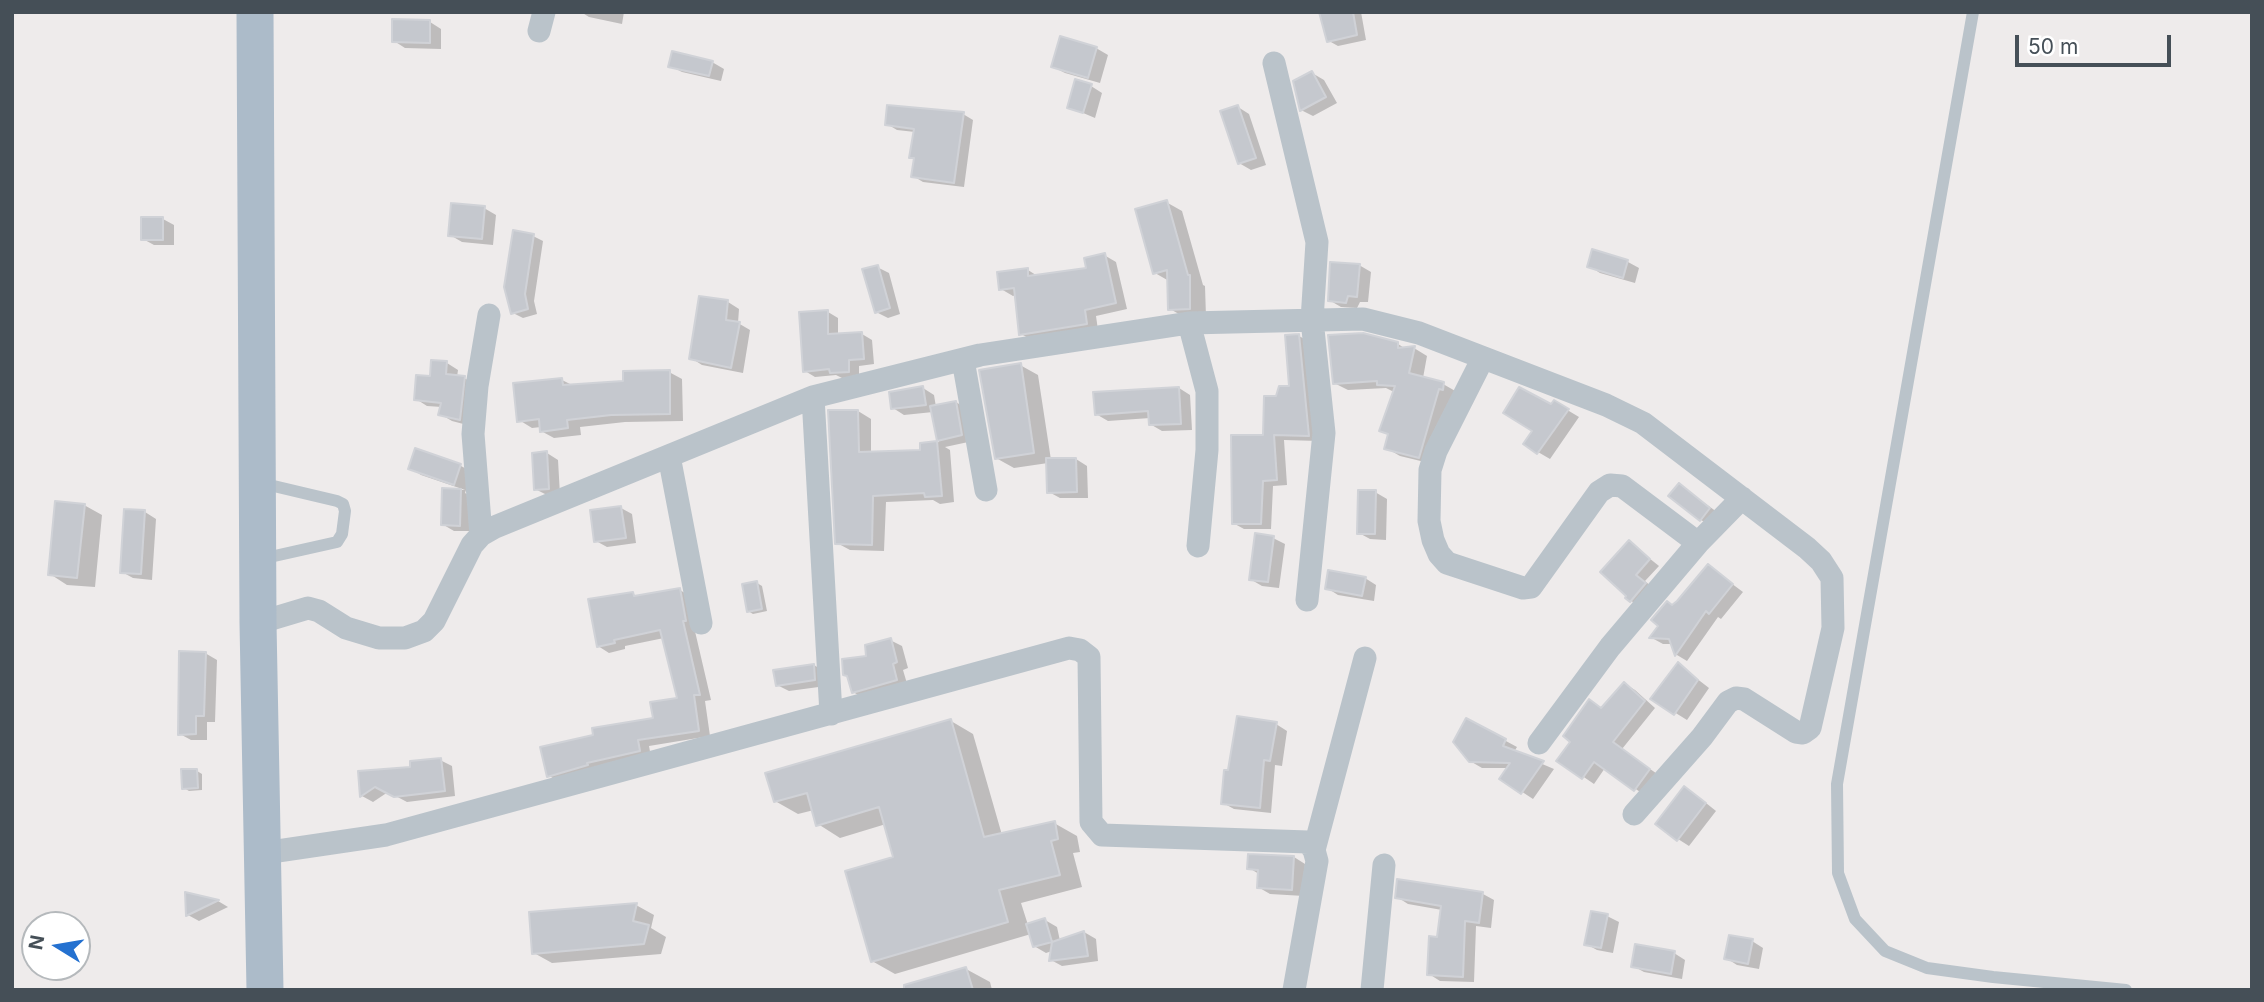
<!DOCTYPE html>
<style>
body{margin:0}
#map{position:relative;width:2264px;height:1002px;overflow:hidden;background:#eeebeb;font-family:Inter,sans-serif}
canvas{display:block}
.frame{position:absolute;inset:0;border:14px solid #454f57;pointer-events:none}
.north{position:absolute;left:21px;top:911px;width:70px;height:70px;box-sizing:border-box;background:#fff;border:2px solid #b5b9bc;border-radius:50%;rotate:281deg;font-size:19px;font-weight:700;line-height:28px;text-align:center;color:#454f57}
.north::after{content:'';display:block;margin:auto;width:24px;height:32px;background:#2471d0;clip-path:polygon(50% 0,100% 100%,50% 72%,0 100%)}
.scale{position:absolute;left:2015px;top:35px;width:156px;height:32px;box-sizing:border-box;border:4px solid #454f57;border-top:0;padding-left:9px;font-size:21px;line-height:24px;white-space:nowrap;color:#454f57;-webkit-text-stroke:5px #fff;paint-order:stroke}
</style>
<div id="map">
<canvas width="2264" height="1002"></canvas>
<div class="frame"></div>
<div class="north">N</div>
<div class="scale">50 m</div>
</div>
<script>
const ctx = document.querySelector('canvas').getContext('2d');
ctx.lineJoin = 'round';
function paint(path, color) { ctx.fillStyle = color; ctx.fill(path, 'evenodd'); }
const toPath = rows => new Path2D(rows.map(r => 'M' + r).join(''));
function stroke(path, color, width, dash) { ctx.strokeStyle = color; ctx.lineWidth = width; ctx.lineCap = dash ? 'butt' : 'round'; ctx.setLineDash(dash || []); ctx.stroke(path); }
const shadow = toPath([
 [581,12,624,12,622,24,589,17],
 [1321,12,1361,12,1366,40,1338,46,1329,41],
 [430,22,441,29,441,49,405,48,394,41],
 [1096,48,1108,55,1100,83,1065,73,1053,67],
 [712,62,724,69,721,81,682,72,670,66],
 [1312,73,1324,80,1337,103,1313,116,1301,110],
 [1091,86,1102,93,1095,118,1069,107],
 [1238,107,1249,114,1266,165,1251,170,1239,163],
 [963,114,973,120,964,187,923,182,913,176,916,160,911,158,915,132,897,130,887,124],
 [1166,202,1182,211,1203,285,1205,286,1206,317,1186,318,1170,309,1169,281,1155,273],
 [484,208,496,215,493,245,462,242,450,235],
 [163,219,174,225,174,245,154,245,143,239],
 [533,236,543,241,534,301,537,314,523,318,513,313],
 [1104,255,1116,262,1127,309,1096,316,1098,330,1032,340,1021,334,1016,295,1013,296,1001,289,1028,270,1039,277,1088,270],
 [1628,262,1639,268,1635,283,1600,273,1589,266],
 [1359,265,1371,272,1368,302,1360,302,1357,308,1341,307,1329,300],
 [877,267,889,273,900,314,888,318,876,312],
 [728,302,739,309,738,323,750,330,743,373,702,365,691,358],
 [828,312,838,318,838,335,862,334,872,340,874,364,859,366,859,377,842,378,836,375,815,377,805,371,801,314],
 [1299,336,1310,342,1319,441,1284,440,1287,485,1273,486,1271,529,1244,529,1233,523,1277,398,1290,388],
 [1398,344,1406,349,1414,348,1427,356,1423,378,1443,384,1457,392,1433,464,1400,456,1386,448,1394,392,1386,388,1348,390,1334,383],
 [447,363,458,370,457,377,464,378,475,384,471,426,452,421,440,414,442,407,427,406,416,399],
 [1020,365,1038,375,1051,460,1076,459,1087,466,1088,498,1060,498,1049,492,1048,463,1014,468,996,458],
 [669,372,682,379,683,421,625,422,580,427,581,435,554,438,541,431,541,427,532,428,519,420,562,380,574,386,624,383],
 [923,388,934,395,936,407,956,402,967,409,973,441,945,447,950,450,954,502,940,504,933,500,886,502,884,551,850,550,837,543,858,411,871,419,871,453,922,451,921,445,939,442,933,412,904,415,893,408],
 [1179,388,1190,395,1192,430,1162,431,1150,424,1150,418,1108,421,1096,414],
 [1554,402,1579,417,1550,459,1538,452],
 [416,450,461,466,472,472,465,493,472,497,471,531,454,531,442,524,444,490,465,490,421,475,410,468],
 [547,453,558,460,560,495,547,495,535,489],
 [1680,485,1721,515,1712,526,1701,520],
 [1375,492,1387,499,1386,540,1370,539,1359,533],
 [84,505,102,515,95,587,67,585,50,574],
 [621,508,632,514,636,543,607,547,596,541],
 [145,512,156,519,152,580,133,578,122,572],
 [1273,538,1285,544,1279,588,1262,586,1250,579],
 [1629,542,1659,566,1645,581,1655,590,1641,606,1631,601],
 [1708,566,1743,592,1721,619,1718,617,1687,661,1677,655,1673,644,1663,644,1652,638],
 [1365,578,1376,585,1374,601,1338,595,1327,588],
 [757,583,762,586,767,611,753,614,748,611],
 [680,590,691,597,694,627,711,700,705,701,710,736,649,746,651,757,559,782,548,775,655,719,679,700,664,638,625,646,625,649,609,653,598,646,633,594,638,597],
 [890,640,902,646,908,668,903,670,908,687,865,699,853,692,868,657],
 [205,653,217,660,215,722,207,722,207,740,191,740,180,734],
 [1678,664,1709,688,1687,720,1653,699],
 [814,665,825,672,826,686,789,691,777,685],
 [1625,684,1635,690,1655,708,1622,749,1660,776,1646,796,1605,768,1594,784,1559,760],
 [1467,720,1517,747,1514,752,1554,769,1533,799,1501,778,1508,768,1482,768,1470,761],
 [951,721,973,734,1002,835,1054,823,1077,836,1080,852,1073,853,1082,887,1021,903,1028,925,1045,920,1057,927,1060,941,1084,932,1096,939,1098,961,1062,966,1051,960,1052,951,1046,953,1034,946,1031,934,895,974,872,961,895,858,886,824,840,838,818,824,814,810,798,814,775,801],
 [1276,724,1287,731,1282,766,1275,765,1271,813,1234,809,1223,803,1229,772],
 [440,760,452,766,455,796,407,802,388,792,373,802,362,796,360,772,412,769],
 [197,771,202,774,202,790,189,791,184,788],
 [1696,795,1716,811,1689,846,1678,839],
 [1250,856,1294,857,1305,864,1304,896,1270,894,1258,887,1259,874,1249,868],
 [187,894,218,901,228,907,199,921,188,915],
 [1483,894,1494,900,1491,928,1476,926,1474,982,1440,981,1429,974,1439,938,1442,910,1408,904,1397,897],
 [636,905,654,915,651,928,666,937,661,954,552,963,534,953],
 [1607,916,1619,922,1613,953,1597,950,1586,944],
 [1752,941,1763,948,1759,969,1737,965,1726,958],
 [1674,953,1685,960,1682,979,1644,972,1633,966],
 [966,969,990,982,992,990,896,990]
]);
const building = toPath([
 [1319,12,1353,12,1357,35,1327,42,1319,12],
 [392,19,430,20,430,43,392,42,392,19],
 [1060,36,1097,47,1088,78,1051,67,1060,36],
 [672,51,713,61,709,76,668,67,672,51],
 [1312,71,1326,97,1300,111,1293,81,1312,71],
 [1075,79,1092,84,1083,113,1067,108,1075,79],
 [887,105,964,112,954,183,911,177,914,158,909,158,914,129,885,125,887,105],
 [1238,105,1256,158,1238,164,1220,111,1238,105],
 [1167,200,1188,275,1190,275,1190,309,1168,310,1167,270,1153,274,1135,209,1167,200],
 [451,203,485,206,482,239,448,236,451,203],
 [141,217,163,217,163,240,141,240,141,217],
 [513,230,534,234,525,294,528,309,511,314,504,287,513,230],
 [1592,249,1628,260,1623,278,1587,267,1592,249],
 [1105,253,1116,303,1085,310,1087,324,1019,335,1014,288,999,290,997,272,1028,268,1028,276,1086,268,1084,258,1105,253],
 [1330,262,1360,264,1357,297,1348,296,1346,303,1328,301,1330,262],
 [878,265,890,308,875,313,862,269,878,265],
 [699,296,728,300,726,320,740,322,731,368,689,359,699,296],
 [828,310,828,334,862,332,864,359,849,360,849,372,830,373,829,369,803,372,799,312,828,310],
 [1363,333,1398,342,1398,348,1415,346,1409,373,1444,382,1443,390,1439,389,1419,458,1384,449,1388,434,1379,431,1395,386,1377,385,1377,381,1333,384,1328,335,1363,333],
 [1299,334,1309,436,1274,435,1277,480,1263,481,1261,524,1232,524,1231,435,1263,435,1264,396,1276,396,1279,386,1289,386,1285,335,1299,334],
 [431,360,447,361,446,374,465,376,460,420,438,415,441,403,414,400,416,375,430,376,431,360],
 [1021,363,1034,453,995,459,979,370,1021,363],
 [670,370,670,414,611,415,567,420,568,428,540,432,539,419,517,422,513,383,562,378,563,385,623,381,623,371,670,370],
 [923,386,926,405,891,409,889,392,923,386],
 [1179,387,1181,424,1149,425,1148,411,1095,415,1093,392,1179,387],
 [1519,387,1551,404,1554,400,1569,409,1537,454,1523,444,1532,431,1503,413,1519,387],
 [956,401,962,435,937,441,930,406,956,401],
 [828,410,858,410,859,452,920,450,920,443,937,441,942,496,925,497,924,493,873,496,872,545,835,544,828,410],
 [415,448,461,464,454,485,408,469,415,448],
 [547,451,549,489,534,490,532,453,547,451],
 [1046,458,1076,458,1077,492,1047,493,1046,458],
 [1679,483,1710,508,1700,521,1668,496,1679,483],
 [442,488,461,489,460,526,441,525,442,488],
 [1358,490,1376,490,1375,534,1357,534,1358,490],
 [55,501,85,504,77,578,48,575,55,501],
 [621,506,626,538,594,542,590,510,621,506],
 [124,509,145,510,141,574,120,573,124,509],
 [1255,533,1274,536,1268,582,1249,580,1255,533],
 [1629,540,1650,559,1636,575,1646,583,1630,602,1625,598,1626,596,1600,572,1629,540],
 [1708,564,1733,584,1709,614,1706,611,1675,656,1669,639,1649,638,1658,626,1651,620,1667,601,1672,605,1677,601,1708,564],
 [1328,570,1366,577,1362,596,1325,589,1328,570],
 [757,581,762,609,747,612,742,584,757,581],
 [680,588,686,621,683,621,700,695,694,695,699,731,638,740,640,751,587,763,588,765,547,777,540,747,593,735,592,728,653,718,650,702,677,698,660,630,614,640,615,643,597,647,588,599,633,592,634,596,680,588],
 [891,638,897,662,893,664,897,680,852,693,847,676,843,675,842,659,866,656,865,645,891,638],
 [179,651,206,652,204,716,196,716,196,734,178,735,179,651],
 [1678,662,1698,680,1674,715,1650,699,1678,662],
 [814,664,815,680,776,686,773,670,814,664],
 [1624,682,1645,701,1613,742,1650,769,1634,791,1594,762,1582,779,1556,761,1570,742,1563,736,1589,699,1601,708,1624,682],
 [1237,716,1277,722,1270,761,1264,760,1260,808,1221,804,1224,770,1228,770,1237,716],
 [1466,718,1506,739,1503,746,1544,761,1521,794,1499,779,1510,763,1469,762,1453,742,1466,718],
 [951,719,984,837,1055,821,1058,839,1051,841,1060,875,999,890,1008,922,871,962,845,871,893,857,879,807,816,826,807,793,774,802,765,773,951,719],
 [441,758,445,791,394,797,375,787,360,797,358,771,410,767,410,761,441,758],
 [181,769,197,769,198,788,182,789,181,769],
 [1684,786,1706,803,1677,841,1655,824,1684,786],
 [1248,854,1294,856,1292,890,1257,888,1258,870,1247,869,1248,854],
 [1397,879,1483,892,1479,923,1465,921,1463,977,1427,975,1429,936,1437,937,1441,906,1395,898,1397,879],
 [185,892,219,900,186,916,185,892],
 [637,903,633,921,649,925,644,944,532,954,529,912,637,903],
 [1591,911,1608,914,1601,948,1584,945,1591,911],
 [1045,918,1052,942,1033,947,1026,924,1045,918],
 [1084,931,1088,956,1049,961,1052,942,1084,931],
 [1729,935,1753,939,1748,964,1724,959,1729,935],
 [1635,944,1675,951,1671,974,1631,967,1635,944],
 [966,967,973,990,904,990,904,985,966,967]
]);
const service = toPath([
 [1973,12,1837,784,1838,873,1855,919,1885,951,1927,968,1993,977,2126,990],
 [261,559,337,542,342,534,345,511,343,504,337,501,261,483]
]);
const minor = toPath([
 [539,31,544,12],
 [1274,63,1317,242,1312,320,1324,433,1307,600],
 [1189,323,1207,391,1207,450,1198,546],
 [1483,358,1436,451,1430,470,1429,521,1433,540,1439,554,1447,563,1523,588,1531,587,1599,492,1610,485,1622,486,1698,543],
 [963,360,986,490],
 [813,397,831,714],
 [669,456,701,623],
 [481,535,473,434,477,386,489,315],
 [258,623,308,608,319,611,346,628,379,638,405,638,424,631,434,621,472,545,481,535,495,527,813,397,980,355,1189,323,1363,319,1419,333,1606,405,1643,423,1807,548,1821,561,1832,578,1833,628,1810,728,1803,733,1796,732,1744,699,1736,698,1728,702,1702,737,1634,814],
 [1539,743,1610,647,1698,543,1742,498],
 [1314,850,1365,658],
 [264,853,386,835,1069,648,1080,650,1089,657,1091,822,1102,835,1308,842,1314,850,1317,861,1294,990],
 [1372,990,1384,865]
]);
const primary = toPath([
 [255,12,258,623,265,990]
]);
paint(shadow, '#0003');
paint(building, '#c5c8ce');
stroke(building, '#d0d2d7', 2);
stroke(service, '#bac3ca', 12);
stroke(minor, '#bac3ca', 23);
stroke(primary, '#acbbc9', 37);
</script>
